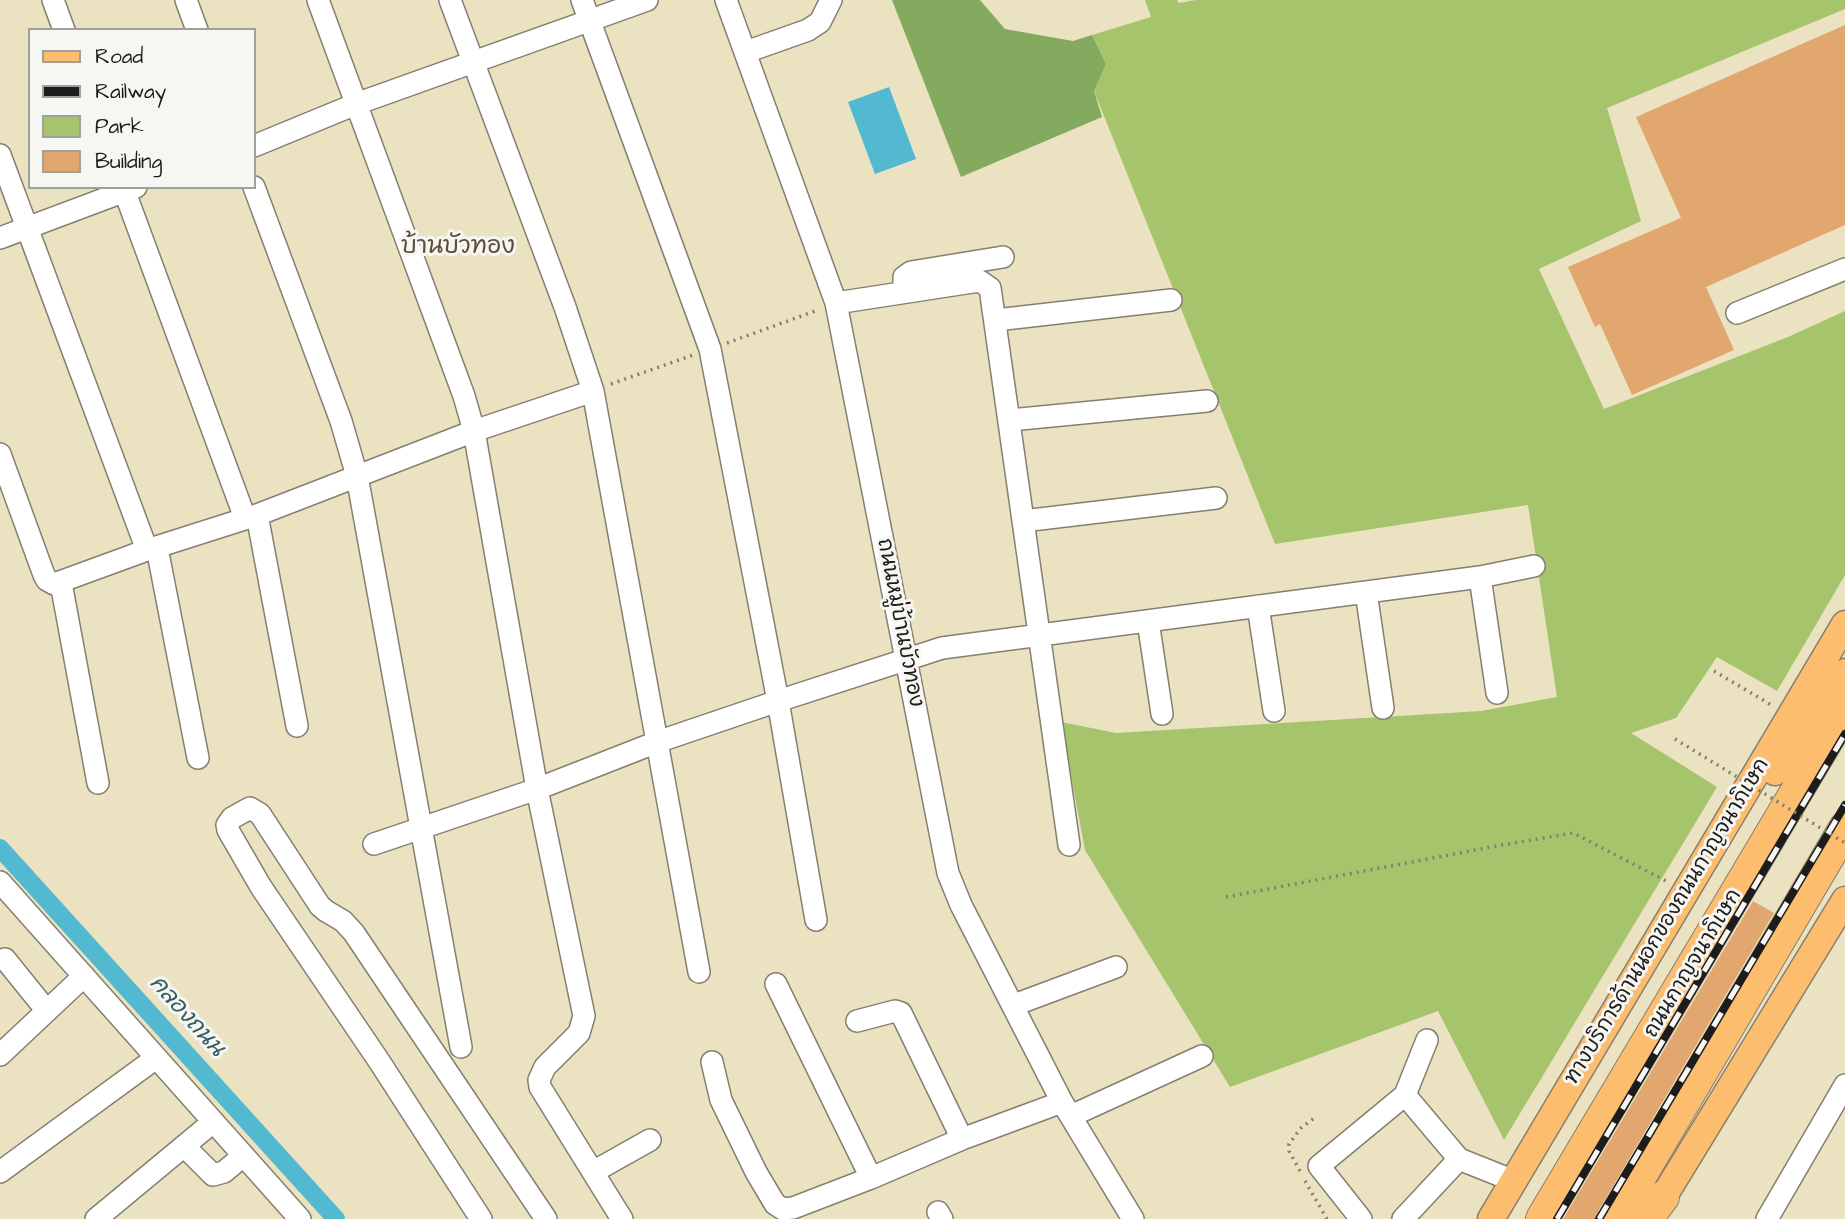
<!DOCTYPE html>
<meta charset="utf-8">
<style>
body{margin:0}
#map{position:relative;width:1845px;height:1219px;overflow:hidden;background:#ebe2c2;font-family:"Architects Daughter",sans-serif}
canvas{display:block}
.legend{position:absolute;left:28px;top:28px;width:228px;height:161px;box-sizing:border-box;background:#f6f6f2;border:2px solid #9f9f9c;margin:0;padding:9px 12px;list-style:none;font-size:21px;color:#1c1c1c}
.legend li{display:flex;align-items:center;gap:14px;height:35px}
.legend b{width:35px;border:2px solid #9f9f9c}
</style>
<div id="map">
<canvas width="1845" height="1219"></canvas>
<ul class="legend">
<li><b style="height:9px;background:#fcbd6f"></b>Road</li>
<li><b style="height:9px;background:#1c1c1c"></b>Railway</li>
<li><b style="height:19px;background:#a5c46b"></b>Park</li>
<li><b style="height:19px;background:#e1a76f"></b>Building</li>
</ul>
</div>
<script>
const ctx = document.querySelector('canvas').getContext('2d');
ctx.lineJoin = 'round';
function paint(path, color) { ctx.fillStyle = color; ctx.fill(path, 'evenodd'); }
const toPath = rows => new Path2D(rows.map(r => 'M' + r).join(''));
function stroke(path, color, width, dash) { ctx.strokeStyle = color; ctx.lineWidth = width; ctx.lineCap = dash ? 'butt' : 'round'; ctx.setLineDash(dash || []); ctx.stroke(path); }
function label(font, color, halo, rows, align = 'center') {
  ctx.font = font + ' "Architects Daughter","Playpen Sans Thai",sans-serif'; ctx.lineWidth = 6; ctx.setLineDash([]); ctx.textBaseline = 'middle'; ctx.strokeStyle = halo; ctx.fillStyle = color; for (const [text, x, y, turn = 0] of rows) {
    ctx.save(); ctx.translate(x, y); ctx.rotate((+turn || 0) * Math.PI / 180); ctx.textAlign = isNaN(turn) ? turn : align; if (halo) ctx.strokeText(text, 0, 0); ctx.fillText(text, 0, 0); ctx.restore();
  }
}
const green = toPath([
 [1145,0,1177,0,1179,3,1196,0,1845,0,1845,9,1607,108,1641,221,1539,269,1604,409,1788,337,1845,311,1845,575,1777,691,1717,657,1676,718,1631,733,1717,787,1504,1140,1438,1011,1230,1087,1085,850,1061,722,1116,733,1481,711,1557,697,1528,505,1275,544,1094,91,1106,64,1092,35,1151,17]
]);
const forest = toPath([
 [892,0,980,0,1005,29,1073,41,1092,35,1106,64,1094,91,1102,117,961,177]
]);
const water = toPath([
 [889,87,916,159,875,174,848,102]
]);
const canal = toPath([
 [0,848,336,1219]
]);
const building = toPath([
 [1845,25,1845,225,1706,287,1734,350,1632,395,1600,324,1595,327,1568,267,1681,218,1636,117],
 [1753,901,1774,913,1599,1210,1597,1219,1563,1219]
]);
const path = toPath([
 [727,343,818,310],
 [611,384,693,355],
 [1714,671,1773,706],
 [1226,897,1502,845,1573,833,1668,882],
 [1300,1171,1289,1151,1289,1144,1301,1128,1317,1116],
 [1305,1181,1327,1219]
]);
const minor = toPath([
 [53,0,64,30],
 [186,0,197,30],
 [318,0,464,396,474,431,537,789,584,1016,579,1033,545,1067,539,1080,540,1087,622,1219],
 [450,0,565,307,593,391,699,972],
 [582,0,710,349,778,701,816,920],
 [726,0,836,303,948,873,961,905,1062,1102,1133,1219],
 [746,52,808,30,820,22,831,0],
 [254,146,356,104,647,0],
 [0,155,147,550],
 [123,187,245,518],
 [254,187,341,421,357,476,461,1047],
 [0,238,136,187],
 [904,291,904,277,911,272,1003,257],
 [836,303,966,283,980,281,990,288,1069,845],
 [1737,313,1845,269],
 [996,320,1171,300],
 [1010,420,1207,401],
 [0,454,44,575,47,580,54,584,147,550,257,515,474,431,593,391],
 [257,515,297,726],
 [1023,521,1216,498],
 [157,548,198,758],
 [1480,577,1497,693],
 [61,583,98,783],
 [1366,592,1383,708],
 [1258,606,1274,711],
 [1148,621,1162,714],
 [374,844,537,789,657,742,778,701,942,648,1480,577,1534,566],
 [0,882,300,1219],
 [5,959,47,1011],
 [776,984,871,1178,962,1139,1062,1102],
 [1014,1005,1116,967],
 [857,1021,895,1011,901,1013,962,1139],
 [0,1055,84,976],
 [712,1062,721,1100,756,1172,775,1204,783,1209,793,1208,871,1178],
 [1405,1095,1427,1040],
 [1071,1116,1202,1056],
 [184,1146,213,1175,224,1172,243,1156],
 [0,1172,156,1058],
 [593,1172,650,1140],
 [938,1212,942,1219],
 [96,1219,213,1122],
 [481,1219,379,1061,261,887,228,830,227,825,232,818,250,808,260,814,320,906,326,911,343,921,354,933,546,1219],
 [1361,1219,1319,1166,1405,1095,1459,1159],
 [1403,1219,1459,1159,1514,1181],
 [1767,1219,1845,1085]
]);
const major = toPath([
 [1775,772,1845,672],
 [1653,1214,1845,900],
 [1491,1219,1845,624]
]);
const highway = toPath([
 [1542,1219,1845,710],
 [1615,1219,1845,828],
 [1646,1219,1663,1197]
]);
const rail = toPath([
 [1557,1219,1845,734],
 [1599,1219,1845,805]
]);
const pathBridge = toPath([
 [1675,739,1845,843]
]);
const streetNames = [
 ["ถนนหมู่บ้านบัวทอง",899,623,79],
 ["ทางบริการด้านนอกของถนนกาญจนาภิเษก",1668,922,-59],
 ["ถนนกาญจนาภิเษก",1694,964,-59]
];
const waterNames = [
 ["คลองถนน",186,1017,48]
];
const quarterNames = [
 ["บ้านบัวทอง",458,248]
];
paint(green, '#a5c46b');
paint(forest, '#84aa5f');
paint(water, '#53b9d1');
stroke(canal, '#53b9d1', 18);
paint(building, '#e1a76f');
stroke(minor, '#847f6f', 24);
stroke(major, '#847f6f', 29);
stroke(highway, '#847f6f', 34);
stroke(path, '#847f6f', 3.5, [2, 5]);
stroke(minor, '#fff', 21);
stroke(major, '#fcbd6f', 26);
stroke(highway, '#fcbd6f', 32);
stroke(rail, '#1c1c1c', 8);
stroke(rail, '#f6f6f2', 5, [16]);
stroke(pathBridge, '#847f6f', 3.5, [2, 5]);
label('21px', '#1c1c1c', '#f6f6f2', streetNames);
label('italic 23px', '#325b64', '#f6f6f2', waterNames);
label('24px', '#614d39', '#f6f6f2', quarterNames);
</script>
